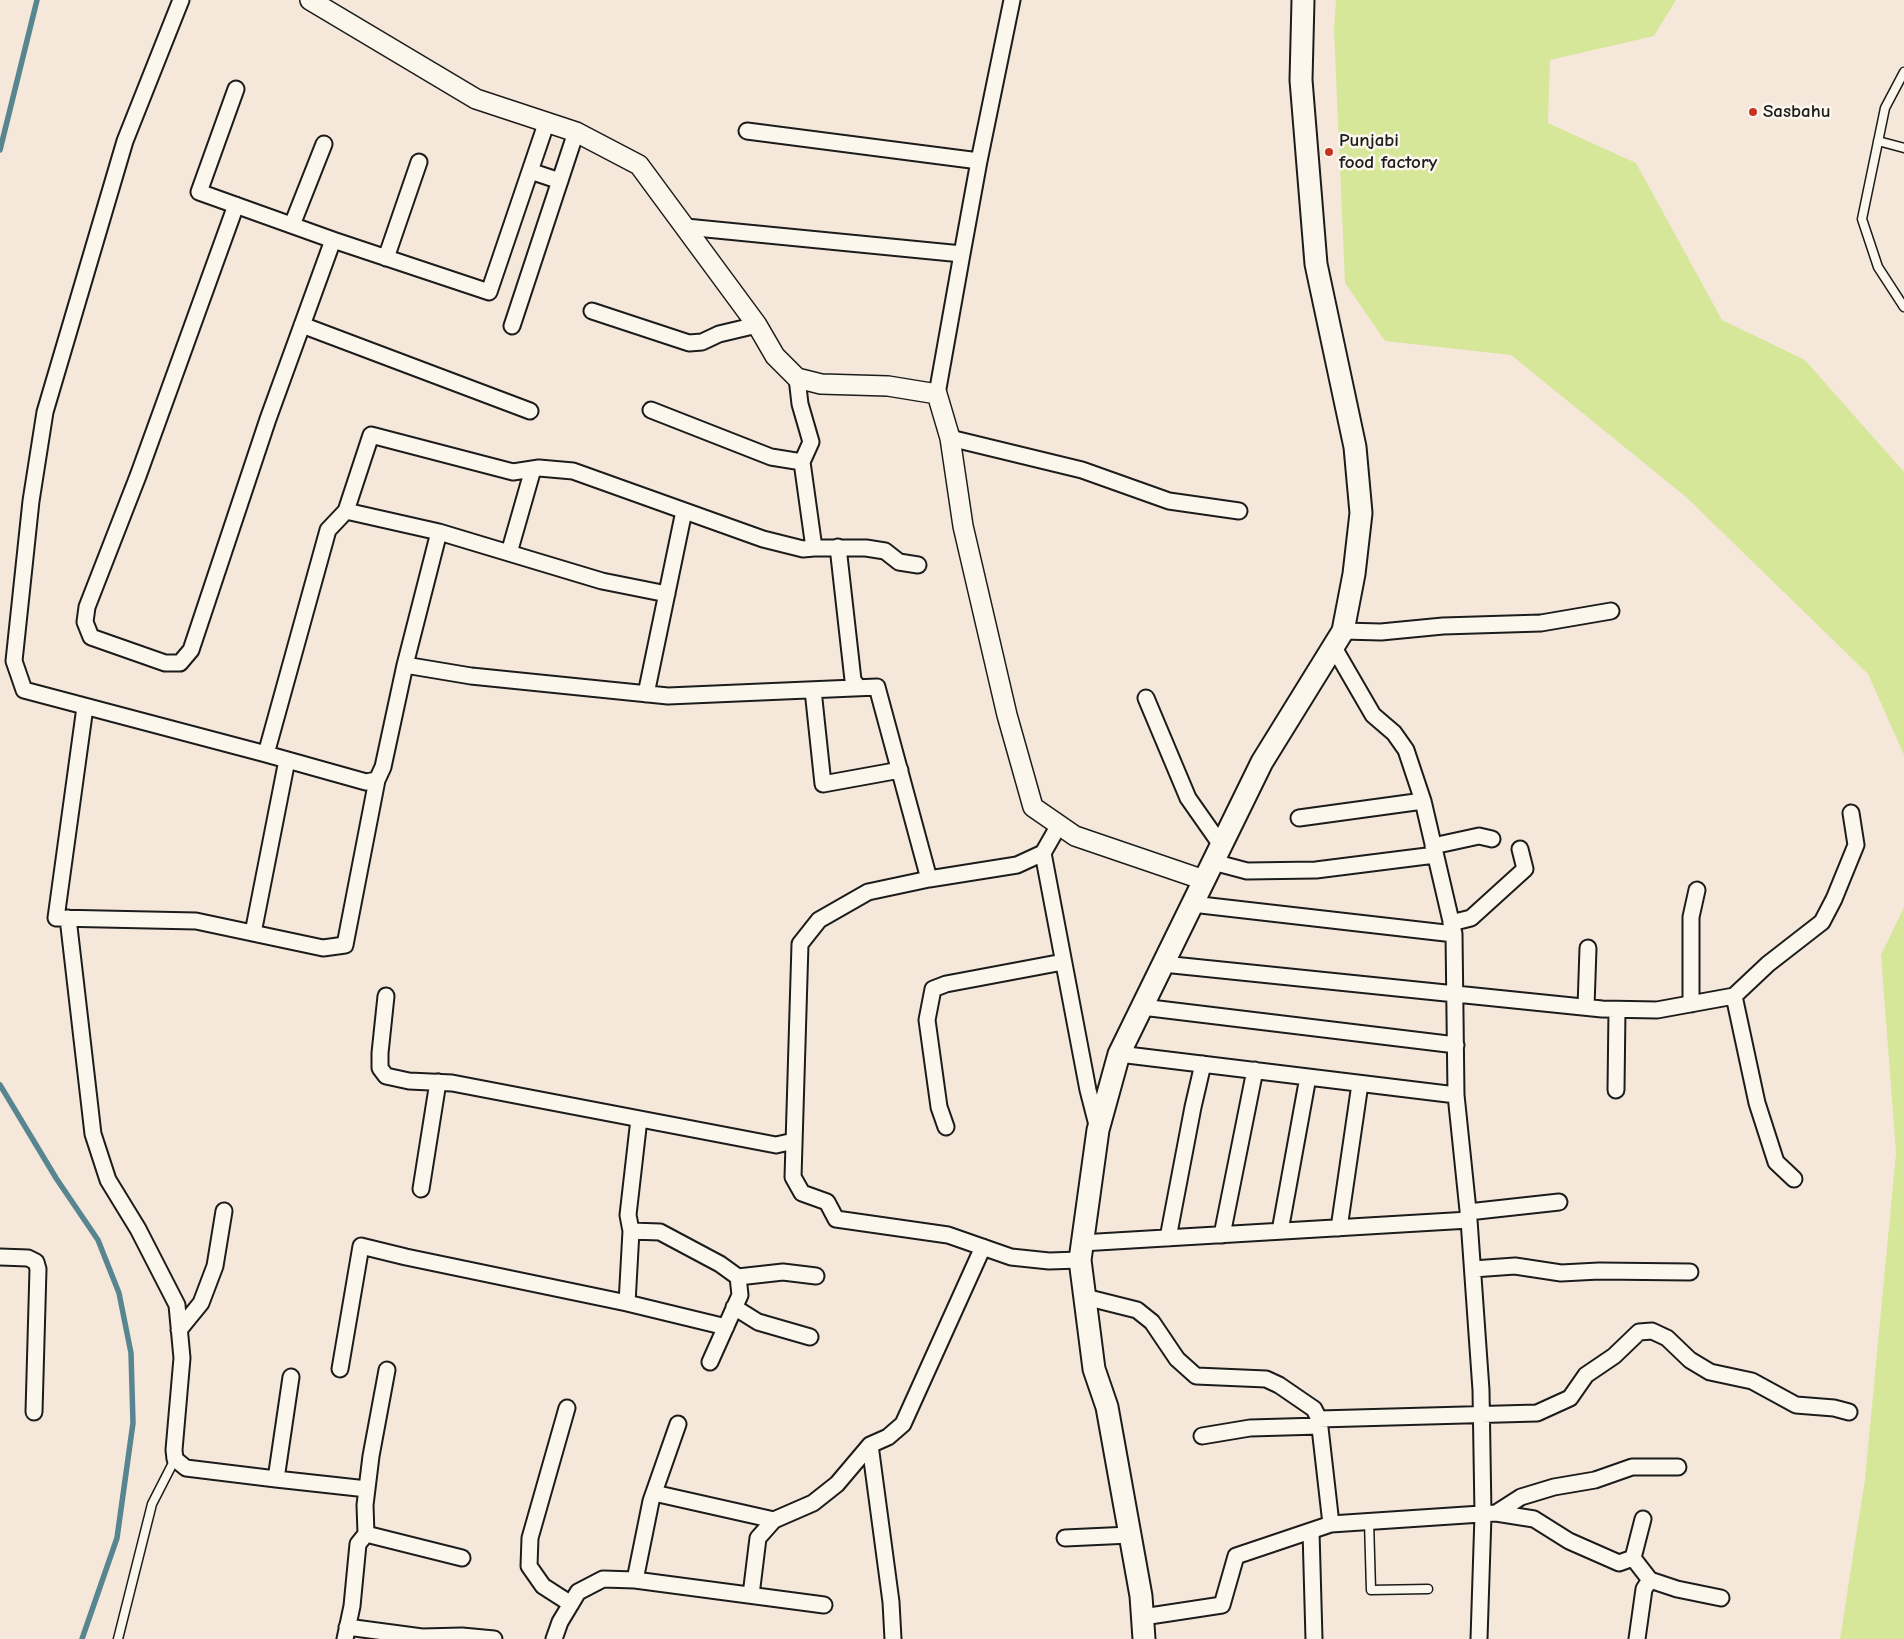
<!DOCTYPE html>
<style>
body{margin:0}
canvas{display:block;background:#f6e7db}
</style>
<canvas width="1904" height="1639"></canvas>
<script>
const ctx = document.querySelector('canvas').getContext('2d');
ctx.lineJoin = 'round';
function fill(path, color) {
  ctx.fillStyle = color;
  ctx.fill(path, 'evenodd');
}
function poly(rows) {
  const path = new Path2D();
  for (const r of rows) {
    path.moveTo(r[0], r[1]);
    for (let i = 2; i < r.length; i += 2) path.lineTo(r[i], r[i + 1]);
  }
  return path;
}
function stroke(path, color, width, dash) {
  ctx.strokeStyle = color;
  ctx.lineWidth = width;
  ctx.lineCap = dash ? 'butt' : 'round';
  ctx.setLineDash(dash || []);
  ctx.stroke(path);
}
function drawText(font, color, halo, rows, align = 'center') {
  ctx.font = font + ' "Comic Neue",sans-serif';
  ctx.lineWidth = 5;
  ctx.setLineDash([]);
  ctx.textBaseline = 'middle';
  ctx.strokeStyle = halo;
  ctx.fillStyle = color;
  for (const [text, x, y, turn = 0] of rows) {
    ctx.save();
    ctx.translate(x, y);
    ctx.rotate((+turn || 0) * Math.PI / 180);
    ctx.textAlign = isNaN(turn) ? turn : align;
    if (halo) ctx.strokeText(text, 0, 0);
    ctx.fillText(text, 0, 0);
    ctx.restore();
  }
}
const green = poly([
 [1336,0,1676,0,1654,36,1550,60,1548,123,1636,163,1722,320,1805,360,1904,472,1904,755,1868,674,1686,497,1511,355,1385,341,1345,283,1334,30],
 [1904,907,1904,1639,1840,1639,1865,1479,1896,1153,1881,955]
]);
const stream = poly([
 [0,150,37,0],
 [0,1085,56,1178,98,1240,119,1293,131,1353,133,1423,117,1538,82,1639]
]);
const service = poly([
 [1904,72,1885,108,1862,219,1878,267,1904,307],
 [1878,141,1904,148],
 [1369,1521,1371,1590,1428,1589],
 [118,1639,152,1504,175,1459]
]);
const minor = poly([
 [181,0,125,141,45,412,31,501,14,661,24,690,266,754,328,530,346,511,371,435,513,472,539,468,573,471,763,539,803,549,814,548,802,462,811,442,800,404,797,378],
 [979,161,1012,0],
 [530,171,560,181],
 [236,205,138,476,87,607,85,622,91,637,165,663,180,663,191,650,268,419,333,240,199,192,236,89],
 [292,225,324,144],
 [686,227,962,254,979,161,747,131],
 [333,240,489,292,546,124],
 [386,258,419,162],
 [592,311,689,343,702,342,719,334,757,325],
 [302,325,530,411],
 [512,326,576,132],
 [937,394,962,254],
 [651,410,771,457,802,462],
 [950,438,1082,470,1169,501,1239,511],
 [346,511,439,532,405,665],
 [439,532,602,581,667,594],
 [838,547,853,680,858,687],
 [814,548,866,548,885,551,899,562,918,565],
 [509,553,533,469],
 [1343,631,1381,632,1443,626,1541,623,1611,611],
 [1333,646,1373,715,1394,733,1406,750,1423,801,1454,934,1456,1095,1469,1220,1481,1390,1483,1515,1479,1639],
 [813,690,823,784,900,770],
 [646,694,684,511],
 [1146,698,1188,798,1221,845],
 [85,707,56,918,196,921,323,948,345,945,377,780],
 [266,754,366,782,377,780,383,767,405,665,471,676,668,696,877,687,929,879,868,892,819,920,800,944,793,1177,802,1193,827,1202,836,1219,948,1235,1011,1257,1049,1261,1080,1260],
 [1299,818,1423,801],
 [1433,846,1479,836,1492,839],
 [1043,853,1088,1090,1098,1129],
 [1213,862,1247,871,1316,870,1435,855],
 [929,879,1017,865,1043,853,1059,825],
 [1192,904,1454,934],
 [68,918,93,1134,108,1180,138,1229,177,1305,182,1358,174,1450,175,1459,186,1468,276,1479],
 [1451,923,1471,918,1525,869,1520,849],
 [253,933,287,760],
 [1163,964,1602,1009,1657,1010,1734,996,1768,964,1822,922,1834,899,1856,845,1851,813],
 [386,996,380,1053,380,1068,386,1076,409,1081,452,1083,776,1145,794,1141],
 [1734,996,1757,1103,1776,1162,1794,1179],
 [1691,1004,1691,917,1697,890],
 [1142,1007,1456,1045],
 [1586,1007,1588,948],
 [1119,1054,1456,1095],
 [1616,1090,1617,1010],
 [946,1127,939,1107,927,1020,933,989,946,984,1063,962],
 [421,1189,438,1082],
 [1468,1212,1559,1202],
 [1339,1228,1360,1084],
 [631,1231,660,1232,720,1264,738,1277,740,1295,710,1362],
 [1280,1231,1308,1077],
 [1222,1235,1255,1070],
 [1168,1238,1193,1107,1203,1064],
 [1081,1243,1469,1220],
 [0,1257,28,1258,36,1262,38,1269,34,1412],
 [1473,1269,1515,1266,1561,1273,1599,1271,1690,1272],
 [738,1277,783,1272,816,1276],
 [1085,1297,1137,1310,1152,1322,1177,1359,1196,1376,1266,1379,1279,1385,1314,1409,1319,1419,1537,1413,1570,1398,1586,1375,1614,1356,1639,1332,1652,1331,1667,1338,1690,1360,1710,1372,1752,1381,1796,1405,1834,1408,1849,1412],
 [627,1303,726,1327],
 [734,1307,758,1322,810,1337],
 [179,1330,201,1303,215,1266,224,1211],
 [340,1369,361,1246,406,1257,627,1303,631,1231,628,1215,639,1119],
 [291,1377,276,1479,367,1489],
 [567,1408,530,1538,529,1566,543,1586,571,1604],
 [1319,1419,1331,1524],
 [1202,1436,1250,1428,1320,1426],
 [870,1445,891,1602,893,1639],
 [654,1493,774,1520],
 [1496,1513,1521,1497,1554,1487,1595,1480,1632,1467,1678,1467],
 [1311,1531,1314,1639],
 [366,1534,365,1505,371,1456,387,1370],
 [1065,1538,1130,1535],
 [1633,1558,1650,1580,1677,1589,1721,1598],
 [635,1580,651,1501,678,1424],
 [751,1595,758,1538,774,1520,813,1503,837,1484,870,1445,888,1437,903,1424,983,1247],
 [1143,1617,1222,1605,1236,1556,1331,1524,1496,1513,1534,1519,1569,1541,1619,1563,1633,1558,1643,1519],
 [347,1627,422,1637,462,1636,494,1639],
 [345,1639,352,1606,358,1544,366,1534,462,1558],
 [554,1639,560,1622,578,1592,603,1579,635,1580,824,1605],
 [1637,1639,1644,1589,1650,1580]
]);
const tertiary = poly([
 [310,0,476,99,576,132,639,165,757,325,775,356,797,378,821,384,888,386,937,394,950,438,963,526,1007,715,1033,807,1075,836,1204,880]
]);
const secondary = poly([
 [1144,1639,1141,1596,1107,1407,1094,1369,1080,1260,1098,1130,1119,1054,1262,762,1343,631,1354,574,1361,513,1355,447,1316,264,1301,80,1303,0]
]);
const markers = [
 [1753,112,5,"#c8321e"],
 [1329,152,5,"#c8321e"]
];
const poiNames = [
 ["Sasbahu",1763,112],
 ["Punjabi",1339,141],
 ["food factory",1339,163]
];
fill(green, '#d7e79a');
stroke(stream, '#578690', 5.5);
stroke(service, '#1c1c1c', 11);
stroke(minor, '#1c1c1c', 19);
stroke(tertiary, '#1c1c1c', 22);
stroke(secondary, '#1c1c1c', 25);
stroke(service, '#fbf7ec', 8);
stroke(minor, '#fbf7ec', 15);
stroke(tertiary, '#fbf7ec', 19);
stroke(secondary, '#fbf7ec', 21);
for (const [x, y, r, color] of markers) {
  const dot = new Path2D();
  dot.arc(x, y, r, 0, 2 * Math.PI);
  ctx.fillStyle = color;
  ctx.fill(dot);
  stroke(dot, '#fbf7ec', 2);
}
drawText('bold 19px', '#1c1c1c', '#fbf7ec', poiNames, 'left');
</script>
